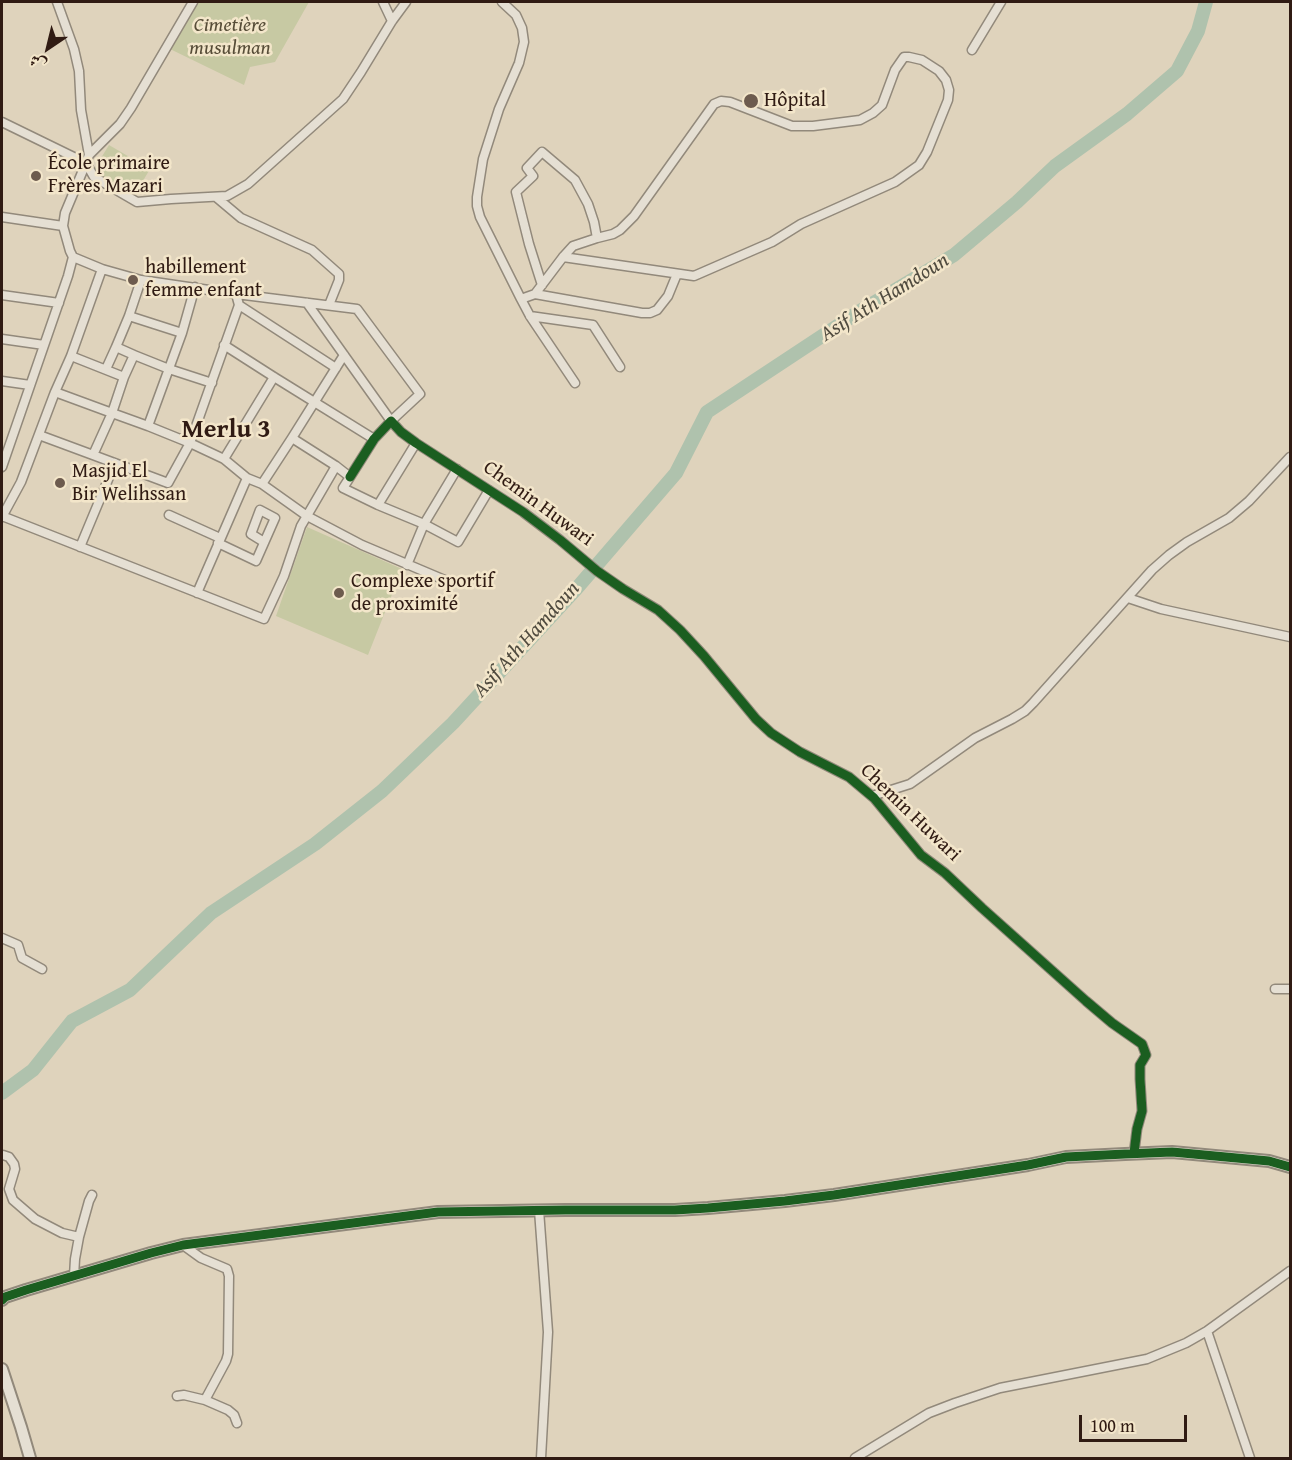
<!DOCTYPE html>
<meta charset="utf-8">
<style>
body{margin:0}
#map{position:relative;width:1292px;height:1460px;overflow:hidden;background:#dfd3bc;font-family:"Gentium Book Plus",Amiri,serif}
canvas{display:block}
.frame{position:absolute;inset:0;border:3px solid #301b13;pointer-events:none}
.north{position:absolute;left:18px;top:18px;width:60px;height:60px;-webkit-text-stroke:4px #f3e6ca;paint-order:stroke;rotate:215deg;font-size:16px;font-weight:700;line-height:24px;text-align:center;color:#301b13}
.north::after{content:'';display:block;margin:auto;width:21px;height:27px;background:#301b13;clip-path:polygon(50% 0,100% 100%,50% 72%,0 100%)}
.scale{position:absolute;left:1079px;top:1415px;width:108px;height:27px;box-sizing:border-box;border:3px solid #301b13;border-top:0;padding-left:8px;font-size:18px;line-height:21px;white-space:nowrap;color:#301b13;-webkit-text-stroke:4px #f3e6ca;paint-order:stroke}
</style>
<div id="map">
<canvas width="1292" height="1460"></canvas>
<div class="frame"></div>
<div class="north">ش</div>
<div class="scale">100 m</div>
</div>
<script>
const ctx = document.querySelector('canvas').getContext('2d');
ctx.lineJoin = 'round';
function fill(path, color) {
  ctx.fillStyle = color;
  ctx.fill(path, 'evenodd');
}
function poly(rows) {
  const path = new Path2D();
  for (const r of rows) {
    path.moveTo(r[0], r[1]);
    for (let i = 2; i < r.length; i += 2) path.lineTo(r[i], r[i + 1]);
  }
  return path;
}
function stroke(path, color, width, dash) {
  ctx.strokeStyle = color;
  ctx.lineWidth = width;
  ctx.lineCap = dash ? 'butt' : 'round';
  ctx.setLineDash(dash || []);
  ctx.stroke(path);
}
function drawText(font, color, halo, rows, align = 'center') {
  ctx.font = font + ' "Gentium Book Plus",serif';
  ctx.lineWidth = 5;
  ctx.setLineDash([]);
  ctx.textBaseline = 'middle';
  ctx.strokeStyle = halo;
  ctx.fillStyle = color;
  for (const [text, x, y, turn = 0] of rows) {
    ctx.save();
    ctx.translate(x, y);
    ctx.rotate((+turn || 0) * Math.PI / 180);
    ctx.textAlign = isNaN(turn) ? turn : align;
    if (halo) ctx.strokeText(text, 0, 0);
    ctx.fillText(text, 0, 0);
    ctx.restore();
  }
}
const green = poly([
 [194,2,309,2,275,62,250,67,244,85,170,49],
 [109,145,150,169,134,196,93,171],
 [307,527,402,569,368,655,276,616]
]);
const river = poly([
 [2,1093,33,1070,72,1021,130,990,211,913,315,844,382,791,453,723,577,588,676,473,707,412,860,311,954,255,1017,202,1055,166,1127,114,1177,71,1198,31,1206,2]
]);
const minor = poly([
 [57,2,74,49,79,71,81,110,89,155],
 [193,2,131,108,120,124,89,155,86,163,94,177,137,202,171,199,227,196,248,184,343,99,361,72,392,21,406,2],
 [383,2,392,21],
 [502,2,516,15,522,28,524,42,519,63,499,109,483,159,477,197,477,206,480,217,521,299,530,316,575,383],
 [972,50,1001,2],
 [2,122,86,163,65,213,63,226,70,251,73,257,68,276,2,467],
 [216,197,241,218,312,250,339,274,339,280,329,305],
 [2,217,63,226],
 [102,269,141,280,236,294,357,309,420,394,391,421,307,303],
 [542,285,529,244,516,192,533,176,527,168,542,152,575,180,588,204,594,222,597,238],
 [535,294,563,257,573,246,597,238,613,234,620,230,634,216,714,104,721,101,730,102,792,126,813,126,860,120,873,113,882,105,895,70,904,57,909,57,922,60,939,71,946,80,949,90,948,100,927,152,919,165,895,182,801,224,772,242,694,276,563,257],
 [2,295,59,303],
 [521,299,535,294,642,313,650,313,657,310,668,296,677,274],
 [239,305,336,368],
 [129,316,182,333],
 [530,316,593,325,620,367],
 [2,339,44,345],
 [224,345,274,377,374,439],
 [134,355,116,347,129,316,141,280],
 [71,356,124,377],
 [106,369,116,347],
 [2,381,30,385],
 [148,426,182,333,195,287],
 [39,435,93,455,112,413,55,392,71,356,102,269,73,257],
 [93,455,168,483,190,443,148,426,112,413,124,377,134,355,169,369,212,383],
 [224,459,274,377],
 [336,466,350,477,343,488,378,505,424,524,458,542,489,490],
 [350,477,374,439,391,421,401,432,416,443,523,512,560,540,597,571,623,589,658,610,680,630,704,656,756,719,771,733,800,752,849,777,874,798,921,855,945,873,982,908,1086,1001,1112,1023,1142,1044,1146,1055,1140,1065,1140,1079,1142,1111,1137,1129,1134,1153],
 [247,478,262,484,307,516,362,545,447,581],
 [262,484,292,438,344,355],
 [378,505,416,443],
 [169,515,220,538],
 [2,516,264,619,284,576,301,526,336,466,292,438],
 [2,517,21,482,55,392],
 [218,543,256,561,275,518,260,510,251,534,264,542],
 [80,547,115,463],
 [407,565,424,524,457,469],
 [197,593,247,478,224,459,190,443,239,305,236,294],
 [1128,598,1161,609,1290,637],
 [872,796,910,784,975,738,1012,719,1025,711,1033,703,1152,570,1169,555,1187,542,1229,518,1249,501,1290,457],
 [2,938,18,945,22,958,42,969],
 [1275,989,1290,989],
 [3,1155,9,1157,14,1164,15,1169,9,1189,13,1200,35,1219,62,1233,79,1237],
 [539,1210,548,1332,541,1458],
 [74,1276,75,1259,79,1237,89,1201,92,1195],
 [1207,1331,1250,1458],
 [177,1396,184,1395,205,1400,226,1361,228,1354,229,1276,227,1269,201,1258,183,1245],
 [205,1400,228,1410,234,1415,237,1423],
 [855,1458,929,1413,955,1403,1000,1388,1147,1359,1186,1343,1207,1331,1290,1271]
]);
const tertiary = poly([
 [2,1300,5,1297,26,1290,151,1253,183,1245,438,1212,565,1210,675,1210,708,1208,785,1201,834,1195,1028,1165,1066,1157,1125,1154,1172,1152,1269,1161,1290,1167],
 [2,1369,21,1427,30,1458]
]);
const cycleway = poly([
 [350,477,374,439,391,421,401,432,416,443,523,512,560,540,597,571,623,589,658,610,680,630,704,656,756,719,771,733,800,752,849,777,874,798,921,855,945,873,982,908,1086,1001,1112,1023,1142,1044,1146,1055,1140,1065,1140,1079,1142,1111,1137,1129,1134,1153],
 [2,1300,5,1297,26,1290,151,1253,183,1245,438,1212,565,1210,675,1210,708,1208,785,1201,834,1195,1028,1165,1066,1157,1125,1154,1172,1152,1269,1161,1290,1167]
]);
const markers = [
 [751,101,8,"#6d5b4e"],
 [36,176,6,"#6d5b4e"],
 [133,280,6,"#6d5b4e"],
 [60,483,6,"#6d5b4e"],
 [339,593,6,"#6d5b4e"]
];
const parkNames = [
 ["Cimetière",230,26],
 ["musulman",230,49]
];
const poiNames = [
 ["Hôpital",764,101],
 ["École primaire",48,164],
 ["Frères Mazari",48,187],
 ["habillement",145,268],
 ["femme enfant",145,291],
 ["Masjid El",72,472],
 ["Bir Welihssan",72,495],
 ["Complexe sportif",351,582],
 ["de proximité",351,605]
];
const streetNames = [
 ["Chemin Huwari",538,504,36],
 ["Chemin Huwari",910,813,44]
];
const waterNames = [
 ["Asif Ath Hamdoun",885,298,-32],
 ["Asif Ath Hamdoun",527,640,-48]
];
const districtNames = [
 ["Merlu 3",226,430]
];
fill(green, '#c7c9a3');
stroke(river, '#afc2ad', 14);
stroke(minor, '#92897b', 11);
stroke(tertiary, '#92897b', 14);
stroke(minor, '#e5dfd3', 8);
stroke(tertiary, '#e5dfd3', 10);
stroke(cycleway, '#1b5e20', 9);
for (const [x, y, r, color] of markers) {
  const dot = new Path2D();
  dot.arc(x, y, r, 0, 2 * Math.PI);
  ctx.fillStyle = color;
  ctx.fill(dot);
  stroke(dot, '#f3e6ca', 2);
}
drawText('italic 20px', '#574d38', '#f3e6ca', parkNames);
drawText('20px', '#301b13', '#f3e6ca', poiNames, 'left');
drawText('20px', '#301b13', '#f3e6ca', streetNames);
drawText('italic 21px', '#504b3f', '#f3e6ca', waterNames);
drawText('bold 26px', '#301b13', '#f3e6ca', districtNames);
</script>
